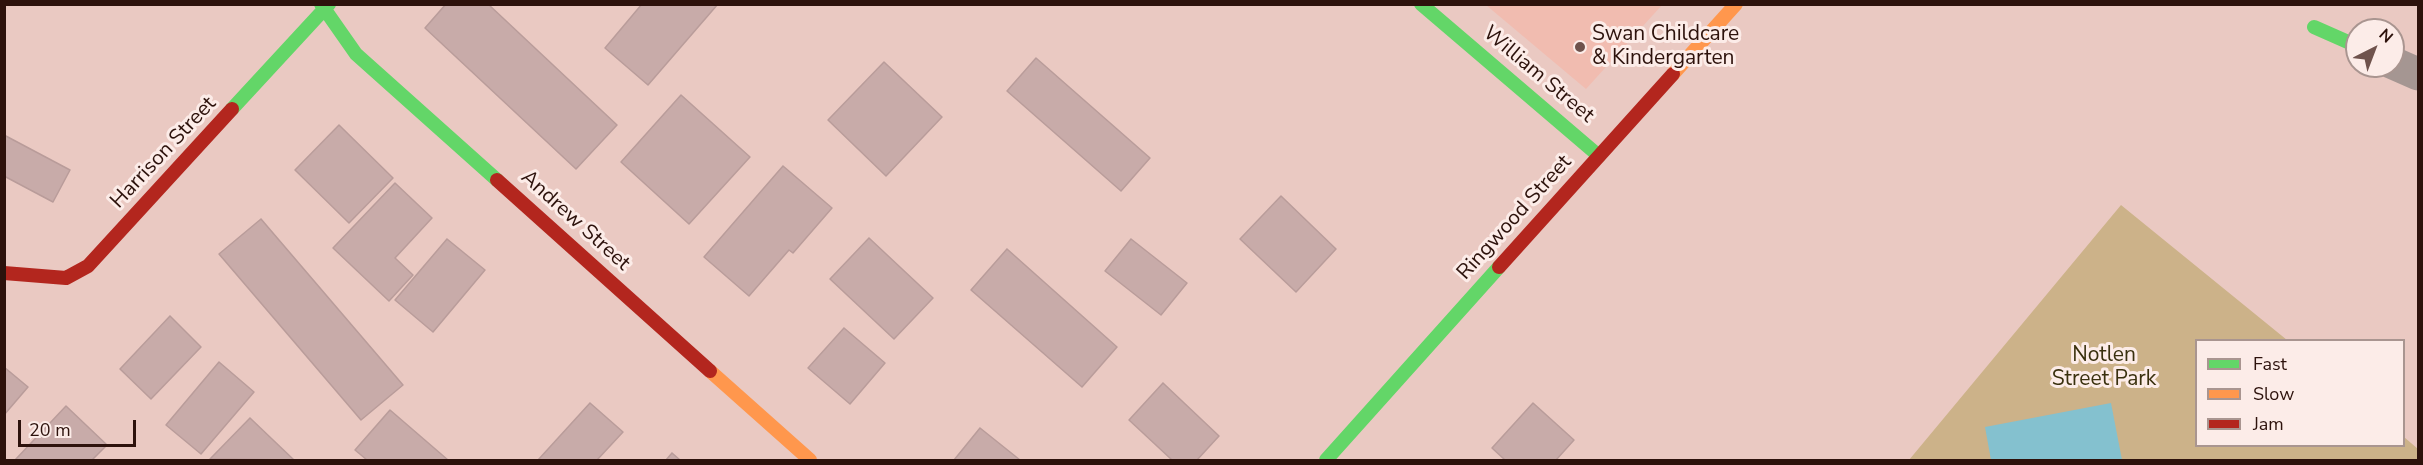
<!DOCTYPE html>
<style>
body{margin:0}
#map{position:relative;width:2423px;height:465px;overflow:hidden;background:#eac9c2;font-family:"Nunito Sans",sans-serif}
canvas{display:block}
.frame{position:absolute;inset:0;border:6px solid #2d120c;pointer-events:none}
.legend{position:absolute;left:2195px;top:339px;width:210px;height:108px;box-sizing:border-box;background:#fcece8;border:2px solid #a99590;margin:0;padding:8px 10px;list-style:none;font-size:18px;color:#2d120c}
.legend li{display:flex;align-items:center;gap:12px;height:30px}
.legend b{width:30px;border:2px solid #a99590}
.north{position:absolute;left:2345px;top:18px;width:60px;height:60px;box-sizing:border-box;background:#fcece8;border:2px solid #a99590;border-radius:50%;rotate:42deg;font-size:16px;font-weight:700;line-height:24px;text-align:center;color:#2d120c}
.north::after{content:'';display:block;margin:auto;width:21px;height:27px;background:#6f524c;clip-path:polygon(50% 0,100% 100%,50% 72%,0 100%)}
.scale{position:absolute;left:18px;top:420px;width:118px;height:27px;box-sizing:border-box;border:3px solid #2d120c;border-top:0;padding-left:8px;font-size:18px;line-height:21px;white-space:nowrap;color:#2d120c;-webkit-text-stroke:4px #fcece8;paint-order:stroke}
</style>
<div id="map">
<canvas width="2423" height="465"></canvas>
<div class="frame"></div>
<ul class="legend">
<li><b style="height:8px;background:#63d668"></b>Fast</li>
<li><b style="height:8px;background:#ff974d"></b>Slow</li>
<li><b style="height:8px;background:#b3261e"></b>Jam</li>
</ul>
<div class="north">N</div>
<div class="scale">20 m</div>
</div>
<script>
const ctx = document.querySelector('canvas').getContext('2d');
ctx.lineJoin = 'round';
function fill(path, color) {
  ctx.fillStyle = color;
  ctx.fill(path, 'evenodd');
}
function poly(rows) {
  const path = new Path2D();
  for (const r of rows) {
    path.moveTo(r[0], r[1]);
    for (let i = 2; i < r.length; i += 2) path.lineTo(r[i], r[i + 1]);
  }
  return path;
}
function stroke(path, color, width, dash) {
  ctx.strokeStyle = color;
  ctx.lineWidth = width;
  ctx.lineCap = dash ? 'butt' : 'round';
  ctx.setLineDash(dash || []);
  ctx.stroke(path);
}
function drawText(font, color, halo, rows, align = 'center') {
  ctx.font = font + ' "Nunito Sans",sans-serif';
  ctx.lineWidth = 6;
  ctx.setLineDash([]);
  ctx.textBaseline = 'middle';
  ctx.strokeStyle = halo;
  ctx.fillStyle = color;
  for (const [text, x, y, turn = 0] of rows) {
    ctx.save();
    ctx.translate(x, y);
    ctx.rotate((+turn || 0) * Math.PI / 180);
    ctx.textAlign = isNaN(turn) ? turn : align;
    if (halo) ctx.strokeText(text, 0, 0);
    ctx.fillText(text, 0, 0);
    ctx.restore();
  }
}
const built = poly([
 [1486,5,1662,5,1586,89]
]);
const green = poly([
 [2121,205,2287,340,2196,340,2196,446,2404,446,2404,437,2418,449,2418,460,1909,460]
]);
const water = poly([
 [2111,403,2122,460,1991,460,1985,427]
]);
const building = poly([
 [446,4,488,4,617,125,576,169,425,28,446,4],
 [642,4,718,4,648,85,605,48,642,4],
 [1036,58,1150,158,1121,191,1007,91,1036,58],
 [884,62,942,117,886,176,828,120,884,62],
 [681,95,750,157,689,224,621,162,681,95],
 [339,125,393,178,349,223,295,170,339,125],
 [4,135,70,170,53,202,4,176,4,135],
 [783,166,832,208,793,253,789,250,749,296,704,257,783,166],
 [395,183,432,218,395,258,413,275,389,301,333,248,395,183],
 [1281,196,1336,249,1296,292,1240,239,1281,196],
 [261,219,403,385,361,420,219,254,261,219],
 [869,238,933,298,894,339,830,279,869,238],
 [447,239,485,270,433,332,395,300,447,239],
 [1131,239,1187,283,1161,315,1105,271,1131,239],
 [1007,249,1117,347,1082,387,971,290,1007,249],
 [170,316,201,347,151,399,120,369,170,316],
 [844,328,885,363,850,404,808,368,844,328],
 [219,362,254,392,201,454,166,425,219,362],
 [4,367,28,387,4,415,4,367],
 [1163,383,1219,436,1197,460,1172,460,1129,420,1163,383],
 [590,403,623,432,597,460,538,460,590,403],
 [1533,403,1574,440,1556,460,1505,460,1492,448,1533,403],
 [66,406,107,445,92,460,15,460,66,406],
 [390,410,448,460,367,460,355,450,390,410],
 [250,418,294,460,210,459,250,418],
 [980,428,1020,460,954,460,980,428],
 [672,453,680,460,666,460,672,453]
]);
const street = poly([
 [2393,63,2418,74]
]);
const fast = poly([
 [321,4,356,54,497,180],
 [1421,4,1599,156],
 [2314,27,2357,46],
 [232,109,329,4],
 [1326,460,1499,267]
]);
const slow = poly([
 [1673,74,1736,4],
 [710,371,810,460]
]);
const jam = poly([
 [497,180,710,371],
 [1499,267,1673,74],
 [4,273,66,278,88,266,232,109]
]);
const markers = [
 [1580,47,6,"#6f524c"]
];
const poiNames = [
 ["Swan Childcare",1592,35],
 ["& Kindergarten",1592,59]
];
const streetNames = [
 ["William Street",1538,75,40],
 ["Harrison Street",164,153,-47],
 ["Ringwood Street",1515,218,-48],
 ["Andrew Street",575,221,42]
];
const parkNames = [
 ["Notlen",2104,356],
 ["Street Park",2104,380]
];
fill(built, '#f1bcb0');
fill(green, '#ccb289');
fill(water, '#84c1cf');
fill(building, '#c8aba9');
stroke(building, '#b99c9a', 1.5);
stroke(street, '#a59692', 33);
stroke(fast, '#63d668', 14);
stroke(slow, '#ff974d', 14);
stroke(jam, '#b3261e', 14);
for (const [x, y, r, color] of markers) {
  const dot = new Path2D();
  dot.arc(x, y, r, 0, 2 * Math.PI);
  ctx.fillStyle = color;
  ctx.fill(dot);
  stroke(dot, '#fcece8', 2);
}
drawText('21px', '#2d120c', '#fcece8', poiNames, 'left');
drawText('21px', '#2d120c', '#fcece8', streetNames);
drawText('21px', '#39300e', '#fcece8', parkNames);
</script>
